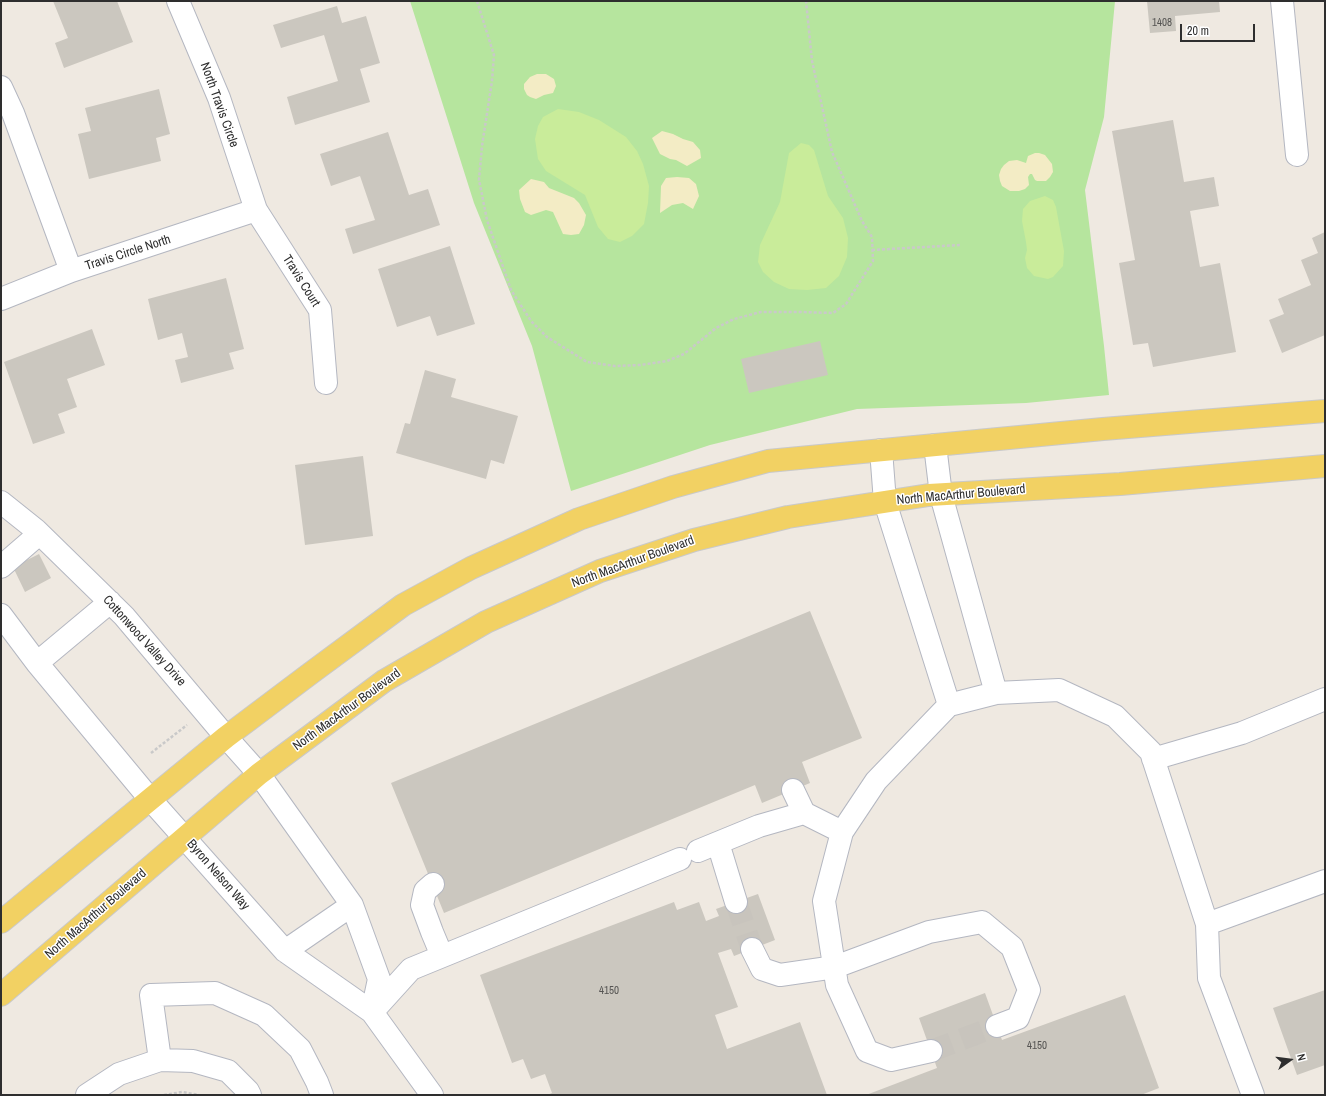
<!DOCTYPE html>
<style>
body{margin:0}
#map{position:relative;width:1326px;height:1096px;overflow:hidden;background:#efe9e1;font-family:"Archivo Narrow",sans-serif}
canvas{display:block}
.frame{position:absolute;inset:0;border:2px solid #2e2e2e;pointer-events:none}
.north{position:absolute;left:1270px;top:1040px;width:40px;height:40px;-webkit-text-stroke:3px #fff;paint-order:stroke;rotate:76deg;font-size:11px;font-weight:700;line-height:16px;text-align:center;color:#2e2e2e}
.north::after{content:'';display:block;margin:auto;width:14px;height:18px;background:#2e2e2e;clip-path:polygon(50% 0,100% 100%,50% 72%,0 100%)}
.scale{position:absolute;left:1180px;top:24px;width:75px;height:18px;box-sizing:border-box;border:2px solid #2e2e2e;border-top:0;padding-left:5px;font-size:12px;line-height:14px;white-space:nowrap;color:#2e2e2e;-webkit-text-stroke:3px #fff;paint-order:stroke}
</style>
<div id="map">
<canvas width="1326" height="1096"></canvas>
<div class="frame"></div>
<div class="north">N</div>
<div class="scale">20 m</div>
</div>
<script>
const ctx = document.querySelector('canvas').getContext('2d');
ctx.lineJoin = 'round';
function fill(path, color) {
  ctx.fillStyle = color;
  ctx.fill(path, 'evenodd');
}
function poly(rows) {
  const path = new Path2D();
  for (const r of rows) {
    path.moveTo(r[0], r[1]);
    for (let i = 2; i < r.length; i += 2) path.lineTo(r[i], r[i + 1]);
  }
  return path;
}
function stroke(path, color, width, dash) {
  ctx.strokeStyle = color;
  ctx.lineWidth = width;
  ctx.lineCap = dash ? 'butt' : 'round';
  ctx.setLineDash(dash || []);
  ctx.stroke(path);
}
function drawText(font, color, halo, rows, align = 'center') {
  ctx.font = font + ' "Archivo Narrow",sans-serif';
  ctx.lineWidth = 3;
  ctx.setLineDash([]);
  ctx.textBaseline = 'middle';
  ctx.strokeStyle = halo;
  ctx.fillStyle = color;
  for (const [text, x, y, turn = 0] of rows) {
    ctx.save();
    ctx.translate(x, y);
    ctx.rotate((+turn || 0) * Math.PI / 180);
    ctx.textAlign = isNaN(turn) ? turn : align;
    if (halo) ctx.strokeText(text, 0, 0);
    ctx.fillText(text, 0, 0);
    ctx.restore();
  }
}
const green = poly([
 [410,1,1115,1,1104,117,1085,190,1104,346,1109,395,1026,403,857,409,710,445,571,491,532,346,474,203]
]);
const sand = poly([
 [537,74,546,74,554,79,556,86,553,93,544,95,536,99,530,97,527,95,524,89,524,84,530,77],
 [662,131,673,134,683,139,693,142,700,150,701,158,687,166,676,160,670,159,660,154,652,138],
 [1035,153,1039,153,1045,155,1052,164,1053,172,1050,177,1046,181,1037,181,1035,180,1032,174,1030,174,1028,177,1029,185,1025,189,1019,191,1010,191,1002,186,1000,181,999,175,1001,169,1004,165,1009,161,1017,160,1026,163,1028,156],
 [677,177,689,178,696,184,699,196,693,209,683,203,672,205,660,213,661,186,666,178],
 [531,179,544,182,549,188,574,198,579,203,586,215,584,225,579,234,571,235,563,234,553,212,546,210,531,215,525,212,520,199,519,190]
]);
const pitch = poly([
 [558,109,579,112,599,120,626,137,637,151,643,164,649,186,648,203,644,224,632,236,620,242,608,239,598,227,585,195,546,171,538,159,535,139,538,126,543,117],
 [801,143,809,145,814,150,828,196,843,218,848,238,847,257,839,276,826,288,807,290,789,289,774,282,763,272,758,262,760,245,780,202,789,153],
 [1045,196,1053,200,1056,207,1064,251,1063,266,1053,277,1048,279,1034,276,1027,268,1025,258,1027,250,1026,242,1022,221,1023,209,1030,201]
]);
const building = poly([
 [53,1,117,1,133,42,64,68,55,43,68,38],
 [1147,1,1219,1,1220,12,1175,16,1176,31,1150,33],
 [337,6,342,23,366,16,380,63,360,69,370,102,295,125,287,97,338,81,324,35,281,48,273,25],
 [159,89,170,134,156,138,161,161,89,179,78,134,91,131,85,108],
 [1173,120,1184,182,1214,177,1219,206,1190,211,1200,267,1220,263,1236,352,1153,367,1148,343,1133,345,1119,263,1135,260,1112,131],
 [388,132,409,195,428,189,440,225,353,254,345,229,375,220,360,176,331,186,320,154],
 [1325,232,1325,335,1282,353,1269,320,1284,314,1278,299,1311,285,1301,260,1318,253,1312,238],
 [450,246,475,324,437,336,430,316,397,327,378,269],
 [226,278,244,349,229,353,234,369,181,383,175,360,188,357,182,333,158,340,148,299],
 [92,329,105,365,67,379,77,407,58,414,65,433,33,444,4,362],
 [820,341,828,375,749,393,741,359],
 [425,370,456,379,451,397,518,416,504,464,491,460,486,479,396,453,405,423,410,424],
 [363,456,373,536,305,545,295,465],
 [39,554,51,578,25,592,13,567],
 [810,611,862,738,802,762,810,783,762,803,755,785,444,913,391,783],
 [758,894,775,940,734,956,731,949,718,953,738,1007,715,1015,727,1049,800,1022,827,1095,547,1095,552,1093,545,1074,531,1079,523,1059,512,1063,480,975,674,902,677,910,699,902,706,921,719,916,716,909],
 [1325,990,1325,1065,1297,1075,1273,1008],
 [985,993,1002,1040,1125,995,1159,1088,1141,1095,866,1095,937,1068,919,1018]
]);
const minorTunnel = poly([
 [736,902,752,949],
 [931,1051,997,1026]
]);
const path = poly([
 [477,1,494,55,492,81,482,146,479,180,487,220,511,290,531,321,547,337,587,362,615,366,640,365,667,361,684,354,716,328,734,319,761,312,801,312,833,313,846,304,873,261,872,237,862,221,832,152,812,61,806,1],
 [872,250,960,245],
 [151,753,187,725],
 [164,1095,182,1092,199,1095]
]);
const minor = poly([
 [178,1,219,98,256,210,320,310,326,383],
 [1282,1,1297,155],
 [1,87,13,113,71,271],
 [1,299,71,271,256,210],
 [935,445,941,495,996,693],
 [881,450,885,502,949,705],
 [1,502,36,530,124,616,226,737,259,774,352,905,379,979,372,1012],
 [1,567,39,534],
 [1,615,37,663,150,799,285,951,372,1012,432,1095],
 [37,663,110,602],
 [1153,759,1242,733,1325,699],
 [793,790,804,813],
 [718,843,736,902],
 [698,851,759,826,804,813,842,832],
 [433,884,425,891,422,905,432,932,442,956],
 [1207,924,1325,881],
 [752,949,762,969,780,975,835,967,929,932,982,922,1012,947,1029,990,1018,1018,997,1026],
 [285,951,352,905],
 [373,1011,411,969,680,859],
 [931,1051,891,1060,867,1051,837,985,824,901,842,832,876,781,949,705,996,693,1059,690,1115,716,1151,752,1207,924,1209,978,1253,1095],
 [160,1060,151,995,215,993,264,1015,300,1049,317,1082,322,1095],
 [87,1095,119,1074,160,1060,193,1061,228,1071,248,1091,250,1095]
]);
const major = poly([
 [1,922,226,737,311,673,403,605,471,568,579,519,673,487,768,461,1103,429,1325,411],
 [1,995,259,774,384,681,486,622,600,571,694,540,788,517,929,495,1120,484,1325,466]
]);
const numberNames = [
 ["1408",1162,23],
 ["4150",609,991],
 ["4150",1037,1046]
];
const streetNames = [
 ["North Travis Circle",219,105,70],
 ["Travis Circle North",128,253,-18],
 ["Travis Court",301,281,58],
 ["North MacArthur Boulevard",961,495,-5],
 ["North MacArthur Boulevard",633,562,-20],
 ["Cottonwood Valley Drive",144,641,48],
 ["North MacArthur Boulevard",347,710,-36],
 ["Byron Nelson Way",218,875,49],
 ["North MacArthur Boulevard",96,914,-41]
];
fill(green, '#b6e59e');
fill(sand, '#f3ecc5');
fill(pitch, '#c9ec9a');
fill(building, '#cbc7bf');
stroke(minorTunnel, '#c8c4bd', 22, [22, 11]);
stroke(minor, '#b4b7c1', 24);
stroke(major, '#c9c9c9', 24);
stroke(path, '#c9c9c9', 2.5, [3, 2]);
stroke(minor, '#fff', 22);
stroke(major, '#f2d163', 22);
drawText('11px', '#555452', null, numberNames);
drawText('13px', '#2e2e2e', '#fff', streetNames);
</script>
